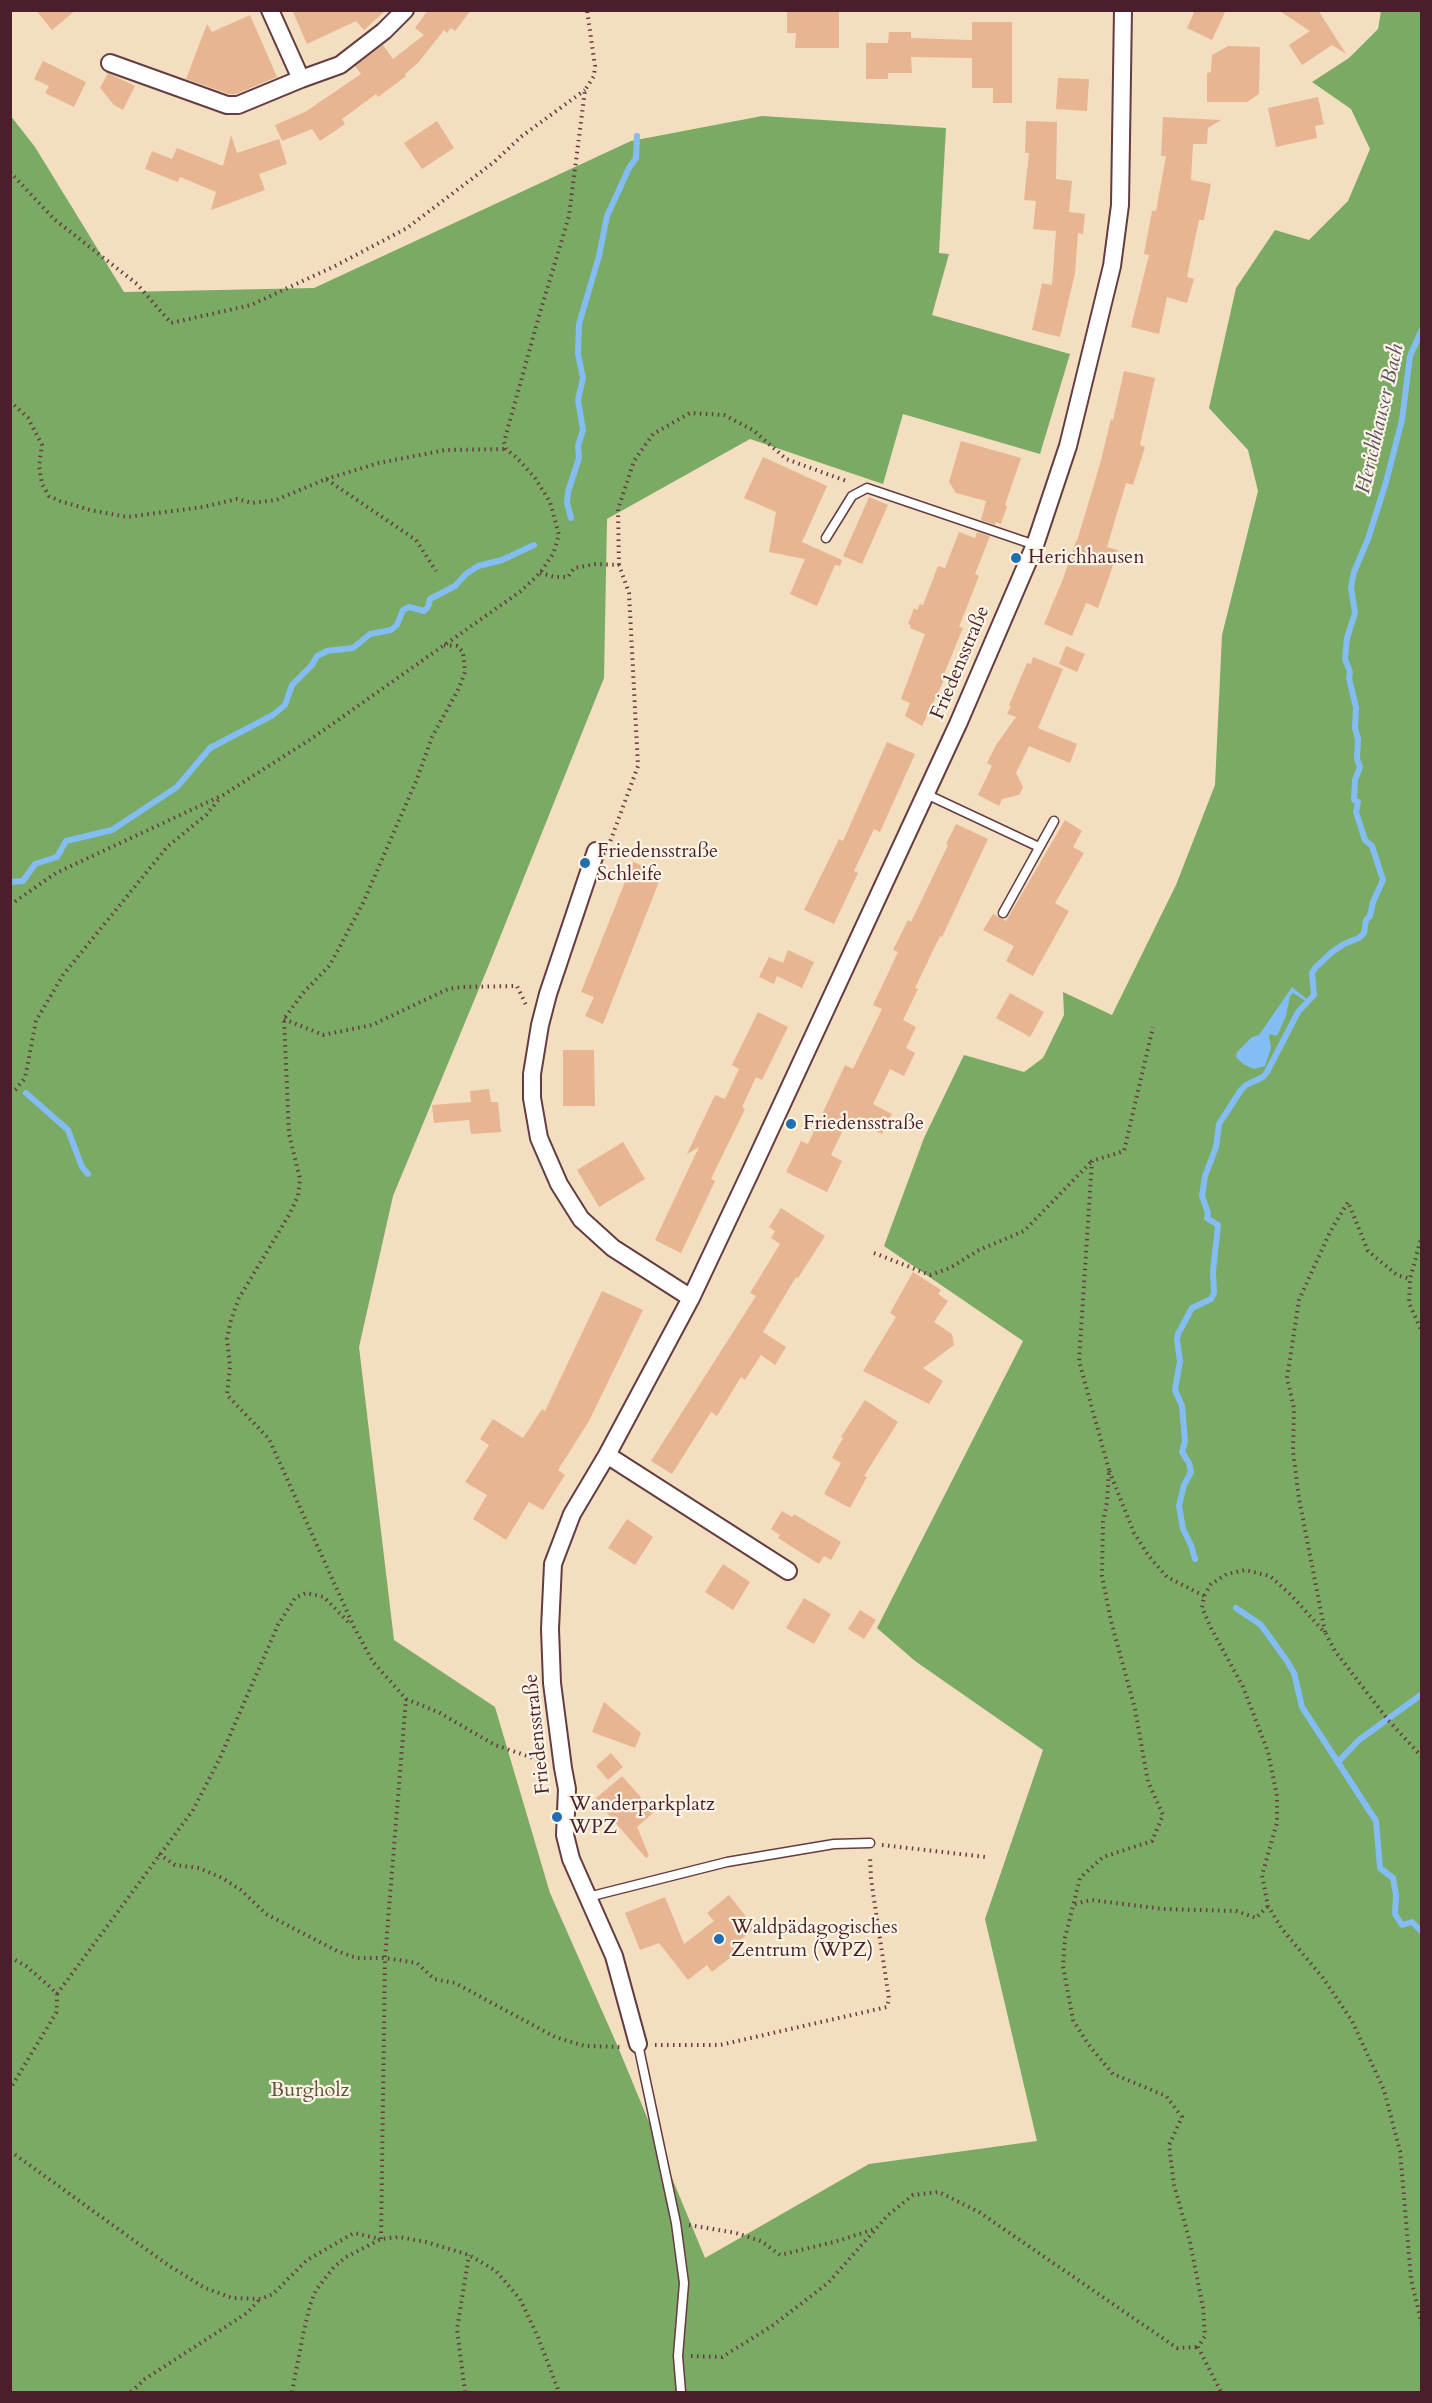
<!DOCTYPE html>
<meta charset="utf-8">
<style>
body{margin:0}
#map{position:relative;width:1432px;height:2403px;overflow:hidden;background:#f4dec0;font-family:Cardo,serif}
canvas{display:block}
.frame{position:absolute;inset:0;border:12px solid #4a1f2b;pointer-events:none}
</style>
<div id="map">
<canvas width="1432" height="2403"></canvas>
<div class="frame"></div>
</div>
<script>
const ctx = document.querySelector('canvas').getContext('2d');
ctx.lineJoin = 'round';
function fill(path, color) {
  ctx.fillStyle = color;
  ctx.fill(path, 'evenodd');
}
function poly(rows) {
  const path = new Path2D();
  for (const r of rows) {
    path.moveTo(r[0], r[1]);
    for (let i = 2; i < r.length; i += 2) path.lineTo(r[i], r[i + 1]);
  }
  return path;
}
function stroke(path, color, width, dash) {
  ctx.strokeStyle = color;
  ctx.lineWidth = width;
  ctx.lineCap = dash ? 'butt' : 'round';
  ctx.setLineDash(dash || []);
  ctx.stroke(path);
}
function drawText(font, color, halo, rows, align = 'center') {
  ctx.font = font + ' Cardo,serif';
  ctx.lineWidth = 4.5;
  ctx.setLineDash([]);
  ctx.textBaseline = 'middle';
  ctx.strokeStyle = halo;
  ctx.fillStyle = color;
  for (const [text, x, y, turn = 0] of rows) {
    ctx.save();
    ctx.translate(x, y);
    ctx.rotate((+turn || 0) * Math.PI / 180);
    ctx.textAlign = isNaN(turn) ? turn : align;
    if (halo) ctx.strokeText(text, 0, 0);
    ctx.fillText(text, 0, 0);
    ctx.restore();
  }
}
const forest = poly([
 [1381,11,1421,11,1421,2392,11,2392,10,115,35,147,124,292,314,288,631,141,762,116,946,128,939,253,949,254,932,315,1070,354,1040,454,903,414,883,484,750,439,607,519,604,678,488,967,393,1196,359,1347,394,1640,495,1707,550,1893,618,2047,705,2258,869,2164,1037,2141,985,1919,1043,1750,915,1661,877,1628,1023,1341,884,1246,924,1138,964,1055,1024,1072,1043,1058,1064,1015,1063,992,1112,1015,1176,885,1215,785,1222,635,1258,491,1248,450,1209,408,1236,288,1275,230,1309,240,1348,201,1370,149,1351,109,1312,82,1349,58,1378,29]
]);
const water = poly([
 [1292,987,1308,1000,1307,1002,1293,993,1290,996,1286,1016,1278,1034,1276,1036,1270,1034,1269,1036,1271,1048,1265,1066,1254,1069,1243,1064,1236,1057,1237,1052,1252,1037,1259,1035]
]);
const stream = poly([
 [571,518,567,503,568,492,579,458,578,446,583,430,578,400,583,378,578,354,579,324,599,256,607,216,629,168,636,158,637,136],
 [10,882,23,881,35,864,57,857,66,841,112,830,177,787,210,748,273,715,285,705,292,685,312,665,317,656,327,651,353,648,370,634,391,630,397,625,403,610,409,607,424,611,428,607,430,599,455,586,466,574,478,566,502,560,534,545],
 [26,1093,68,1130,82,1167,88,1174],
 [1195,1559,1191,1545,1183,1529,1179,1506,1184,1485,1191,1472,1189,1463,1182,1452,1185,1441,1182,1406,1175,1390,1180,1361,1177,1340,1178,1334,1192,1308,1211,1299,1214,1293,1213,1272,1218,1225,1207,1218,1208,1213,1202,1196,1205,1176,1216,1147,1219,1124,1241,1090,1246,1085,1263,1077,1267,1072,1298,1012,1314,995,1312,973,1316,967,1332,952,1344,944,1359,938,1364,933,1366,920,1370,916,1373,902,1383,880,1372,846,1365,840,1356,812,1358,802,1354,800,1355,780,1360,767,1357,759,1358,739,1355,728,1356,708,1349,678,1350,672,1345,659,1347,638,1355,613,1351,587,1354,572,1368,539,1386,482,1402,420,1410,356,1422,329],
 [1236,1608,1261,1625,1287,1661,1294,1673,1302,1707,1376,1821,1380,1868,1393,1878,1396,1895,1395,1914,1402,1925,1412,1922,1422,1932],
 [1338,1762,1359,1740,1422,1694]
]);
const building = poly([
 [36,10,76,10,52,30],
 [292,10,386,10,364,30,356,21,307,44],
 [428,10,471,10,455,31,451,28,447,33,444,30,418,63,405,74,406,76,378,97,376,94,342,119,345,124,320,141,312,129,282,141,275,125,305,112,361,74,355,66,383,45,393,59,424,35,415,28],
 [787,10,839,10,839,48,795,48,796,33,787,33],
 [1195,10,1226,10,1212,40,1187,28],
 [1278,10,1318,10,1346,54,1332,45,1302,65,1289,45,1310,31],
 [250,15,277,77,236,94,229,94,186,79,207,24,212,32],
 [972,22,1012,22,1012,103,993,103,993,88,972,88,972,58,911,57,912,73,888,73,888,79,866,79,866,43,888,43,889,32,911,32,911,38,972,40],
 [1228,46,1260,47,1259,94,1247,102,1207,102,1207,73,1211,72,1212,55],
 [43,61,86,82,74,107,45,93,49,86,34,79],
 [108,73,135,86,123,110,114,105,100,88],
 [1058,78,1089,79,1087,111,1056,109],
 [1318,97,1324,124,1315,126,1317,138,1276,147,1268,108],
 [1163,117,1221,120,1208,128,1207,144,1193,144,1191,180,1211,184,1204,220,1199,220,1187,277,1194,279,1187,303,1167,297,1159,334,1131,327,1149,255,1144,254,1152,211,1156,211,1166,156,1161,156],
 [437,121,454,148,422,169,404,143],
 [1026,121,1057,122,1056,179,1072,181,1069,212,1085,214,1083,234,1078,233,1075,273,1060,337,1032,330,1042,283,1052,285,1056,231,1033,229,1036,201,1024,200,1029,153,1025,153],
 [231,135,237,153,279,139,287,164,259,174,265,190,211,210,216,192,180,177,178,182,145,169,152,151,172,159,177,148,223,166],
 [1124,371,1155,378,1140,445,1145,447,1133,485,1126,483,1107,547,1118,550,1107,583,1098,608,1086,603,1072,636,1044,624,1063,579,1076,541,1077,541,1100,464,1111,419,1113,420],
 [961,441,1021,458,1005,505,1007,506,1001,524,996,522,995,525,981,520,986,501,956,493,949,482],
 [763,457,827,486,802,542,842,560,840,566,835,565,817,606,790,594,805,559,769,552,776,512,744,498],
 [869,497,888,505,862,564,843,556],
 [959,532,975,538,977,532,990,536,975,574,979,576,959,627,963,628,942,679,944,680,922,726,905,716,910,703,901,699,925,634,910,628,911,625,908,624,914,608,917,610,920,604,923,605,938,566,945,568],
 [1066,646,1085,654,1077,672,1059,664],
 [1033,657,1063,669,1038,728,1077,744,1070,763,1029,746,1016,773,1023,787,1019,795,1002,799,999,806,978,795,992,766,987,763,996,745,1016,717,1007,714,1011,706,1009,705,1027,663,1031,664],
 [887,742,915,754,880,832,874,829,854,871,858,873,834,924,804,910,839,839,843,841],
 [1065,820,1082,831,1073,847,1084,853,1055,903,1069,911,1033,976,1006,961,1014,946,983,930,993,914,1006,921],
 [956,824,988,839,942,937,940,936,915,988,918,989,903,1020,916,1027,906,1048,915,1053,904,1076,890,1069,873,1104,892,1114,882,1134,849,1118,831,1155,842,1161,827,1192,786,1172,801,1141,808,1144,845,1065,853,1069,882,1009,873,1005,898,952,893,950,908,920,911,922,948,845,946,844],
 [633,862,662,874,603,1024,585,1016,594,997,581,992],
 [788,950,814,962,802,988,777,976,774,984,759,977,769,957,783,963],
 [1010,993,1044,1012,1030,1037,996,1018],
 [758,1012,788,1027,762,1080,756,1077,742,1107,745,1109,711,1179,715,1181,681,1253,655,1240,699,1147,687,1154,715,1095,725,1099,739,1069,732,1065],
 [563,1050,594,1050,595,1106,563,1106],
 [489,1089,491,1102,498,1102,501,1132,471,1134,469,1120,434,1123,432,1105,471,1102,470,1091],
 [623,1142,645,1179,599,1207,577,1170],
 [781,1208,825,1236,798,1278,796,1277,763,1332,786,1347,775,1365,761,1355,745,1380,741,1377,717,1416,711,1412,672,1474,651,1461,756,1296,750,1293,780,1244,771,1238,775,1231,769,1227],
 [913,1272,941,1290,938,1294,948,1301,934,1322,952,1334,954,1345,923,1368,943,1381,929,1404,863,1371,896,1317,890,1313],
 [602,1291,643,1310,589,1421,558,1470,565,1475,543,1510,529,1502,506,1540,473,1519,487,1495,465,1482,489,1445,480,1439,493,1419,523,1438,542,1409,545,1411],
 [865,1400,898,1422,864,1476,867,1477,850,1508,824,1494,841,1463,832,1458,843,1438,841,1437],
 [782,1511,792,1517,794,1514,841,1542,831,1560,824,1556,819,1564,778,1538,780,1535,771,1529],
 [627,1519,653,1537,635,1565,608,1548],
 [723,1564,750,1582,733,1610,705,1592],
 [804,1598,831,1614,814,1644,786,1628],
 [860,1610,876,1620,864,1639,848,1629],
 [604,1702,641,1733,635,1748,592,1732],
 [611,1753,623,1767,608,1780,596,1766],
 [622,1776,654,1812,637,1827,636,1824,649,1856,646,1858,595,1799],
 [729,1895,755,1928,736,1944,741,1949,712,1972,707,1965,688,1980,659,1943,640,1950,625,1913,665,1897,684,1944,714,1921,707,1913]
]);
const path = poly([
 [10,172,54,219,137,284,171,323,251,305,335,266,407,228,494,162,522,136,585,90],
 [10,401,28,418,42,445,39,466,42,484,49,496,60,501,90,510,127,517,203,507,237,499,252,503,276,500,326,479,416,540,436,571],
 [326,479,379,463,445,450,506,449],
 [619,565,618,509,634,461,653,434,690,413,724,415,753,430,786,459,849,482],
 [540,573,555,577,568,577,574,568,596,564,619,565,629,593,638,766,610,842],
 [444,645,457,646,463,652,465,672,459,688,432,737,417,779,363,903,330,965,303,993,284,1019,289,1134,300,1179,298,1196,289,1215,239,1298,231,1320,227,1339,230,1367,227,1395,269,1439,354,1627,373,1662,406,1699,440,1713,495,1745,545,1762],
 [10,905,56,873,223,795,311,739,521,591,540,573,553,554,559,535,550,502,535,478,517,458,506,449,504,442,539,316,569,216,585,90,594,76,595,66,587,10],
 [284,1019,323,1035,372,1025,448,989,462,987,517,986,526,1005],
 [10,1093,16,1089,25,1078,36,1021,63,975,167,847,206,815,221,797],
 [1422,1235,1410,1279,1409,1303,1422,1332],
 [874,1253,930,1275,950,1268,979,1250,1024,1231,1092,1161],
 [1109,1470,1079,1361,1092,1161,1124,1151,1153,1027],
 [1204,1596,1167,1577,1148,1555,1134,1533,1109,1470,1107,1502,1103,1522,1102,1576,1111,1621,1135,1709,1148,1782,1163,1815,1152,1841,1103,1857,1080,1878,1065,1938,1063,1966,1073,2020,1088,2044,1113,2074,1166,2096,1182,2117,1169,2145,1174,2185,1190,2242,1203,2308,1205,2336,1198,2347,1221,2392],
 [1325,1632,1299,1499,1293,1451,1294,1408,1287,1378,1299,1300,1330,1232,1348,1202,1368,1251,1397,1275,1410,1279],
 [1422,1757,1388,1720,1335,1651,1326,1634,1292,1596,1270,1576,1245,1570,1227,1574,1211,1584,1204,1596,1202,1608,1211,1628,1243,1687,1268,1752,1277,1796,1277,1823,1262,1875,1268,1906,1282,1929,1323,1978,1352,2021,1384,2090,1400,2151,1411,2279,1422,2325],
 [882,1845,986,1857],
 [159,1854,175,1865,199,1868,222,1878,241,1890,266,1914,337,1951,357,1958,385,1958,417,1963,434,1979,455,1983,555,2037,585,2046,621,2047],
 [1075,1904,1091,1900,1163,1909,1236,1911,1256,1918,1268,1906],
 [10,1957,26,1966,48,1985,57,1994,57,2003,56,2013,10,2089],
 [57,1994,193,1810,220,1758,278,1625,295,1598,306,1593,324,1597,351,1625],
 [655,2045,720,2045,887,2007,889,1999,871,1879,870,1856],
 [10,2151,168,2265,205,2288,232,2298,261,2299,273,2294,307,2260,354,2233,380,2239],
 [689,2225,736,2233,761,2241,780,2255,834,2242,875,2229],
 [381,2239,385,1958,406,1699],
 [691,2356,722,2357,772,2326,828,2283,888,2215,913,2195,939,2192,979,2212,1177,2348,1198,2347],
 [131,2392,145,2379,247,2313,260,2299],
 [292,2392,303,2335,310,2305,316,2290,334,2267,346,2257,381,2239,399,2237,426,2242,469,2255,496,2271,520,2299,538,2337,559,2392],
 [465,2392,457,2329,469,2255]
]);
const lane = poly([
 [826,538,852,496,867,488,1035,545],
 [926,794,1039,847],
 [1003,913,1054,821],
 [588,1897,727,1862,834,1844,870,1843],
 [638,2044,676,2223,684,2283,678,2356,681,2392]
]);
const street = poly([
 [270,10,301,79],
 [110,63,227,105,238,105,301,79,340,65,384,31,405,10],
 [596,851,548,994,540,1025,532,1074,532,1098,539,1138,559,1184,581,1219,613,1248,691,1298],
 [607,1455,788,1571],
 [638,2044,614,1956,571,1859,565,1835,567,1789,563,1768,552,1683,550,1629,553,1564,572,1514,607,1455,691,1298,750,1173,958,724,1035,545,1068,446,1112,266,1120,205,1123,10]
]);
const markers = [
 [1016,558,6,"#1f6fb2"],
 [585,863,6,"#1f6fb2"],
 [791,1124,6,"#1f6fb2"],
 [557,1817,6,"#1f6fb2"],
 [719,1939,6,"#1f6fb2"]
];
const poiNames = [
 ["Herichhausen",1028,558],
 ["Friedensstraße",597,852],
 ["Schleife",597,875],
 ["Friedensstraße",803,1124],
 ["Wanderparkplatz",569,1805],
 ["WPZ",569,1828],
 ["Waldpädagogisches",731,1928],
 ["Zentrum (WPZ)",731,1951]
];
const streetNames = [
 ["Friedensstraße",961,663,-67],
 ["Friedensstraße",538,1734,-96]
];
const parkNames = [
 ["Burgholz",310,2091]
];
const waterNames = [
 ["Herichhauser Bach",1381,419,-77]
];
fill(forest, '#7aaa63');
fill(water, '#83bdf4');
stroke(stream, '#83bdf4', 6);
fill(building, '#e7b592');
stroke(lane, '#643c41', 11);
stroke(street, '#643c41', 20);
stroke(path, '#643c41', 4, [1.5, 4.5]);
stroke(lane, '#fff', 8);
stroke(street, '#fff', 16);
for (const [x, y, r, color] of markers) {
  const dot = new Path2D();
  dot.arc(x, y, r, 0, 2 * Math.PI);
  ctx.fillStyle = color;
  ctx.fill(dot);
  stroke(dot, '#fcf5e5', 2);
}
drawText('20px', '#4a1f2b', '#fcf5e5', poiNames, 'left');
drawText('20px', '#4a1f2b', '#fcf5e5', streetNames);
drawText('20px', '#615140', '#fcf5e5', parkNames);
drawText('italic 21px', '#5b4e67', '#fcf5e5', waterNames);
</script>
